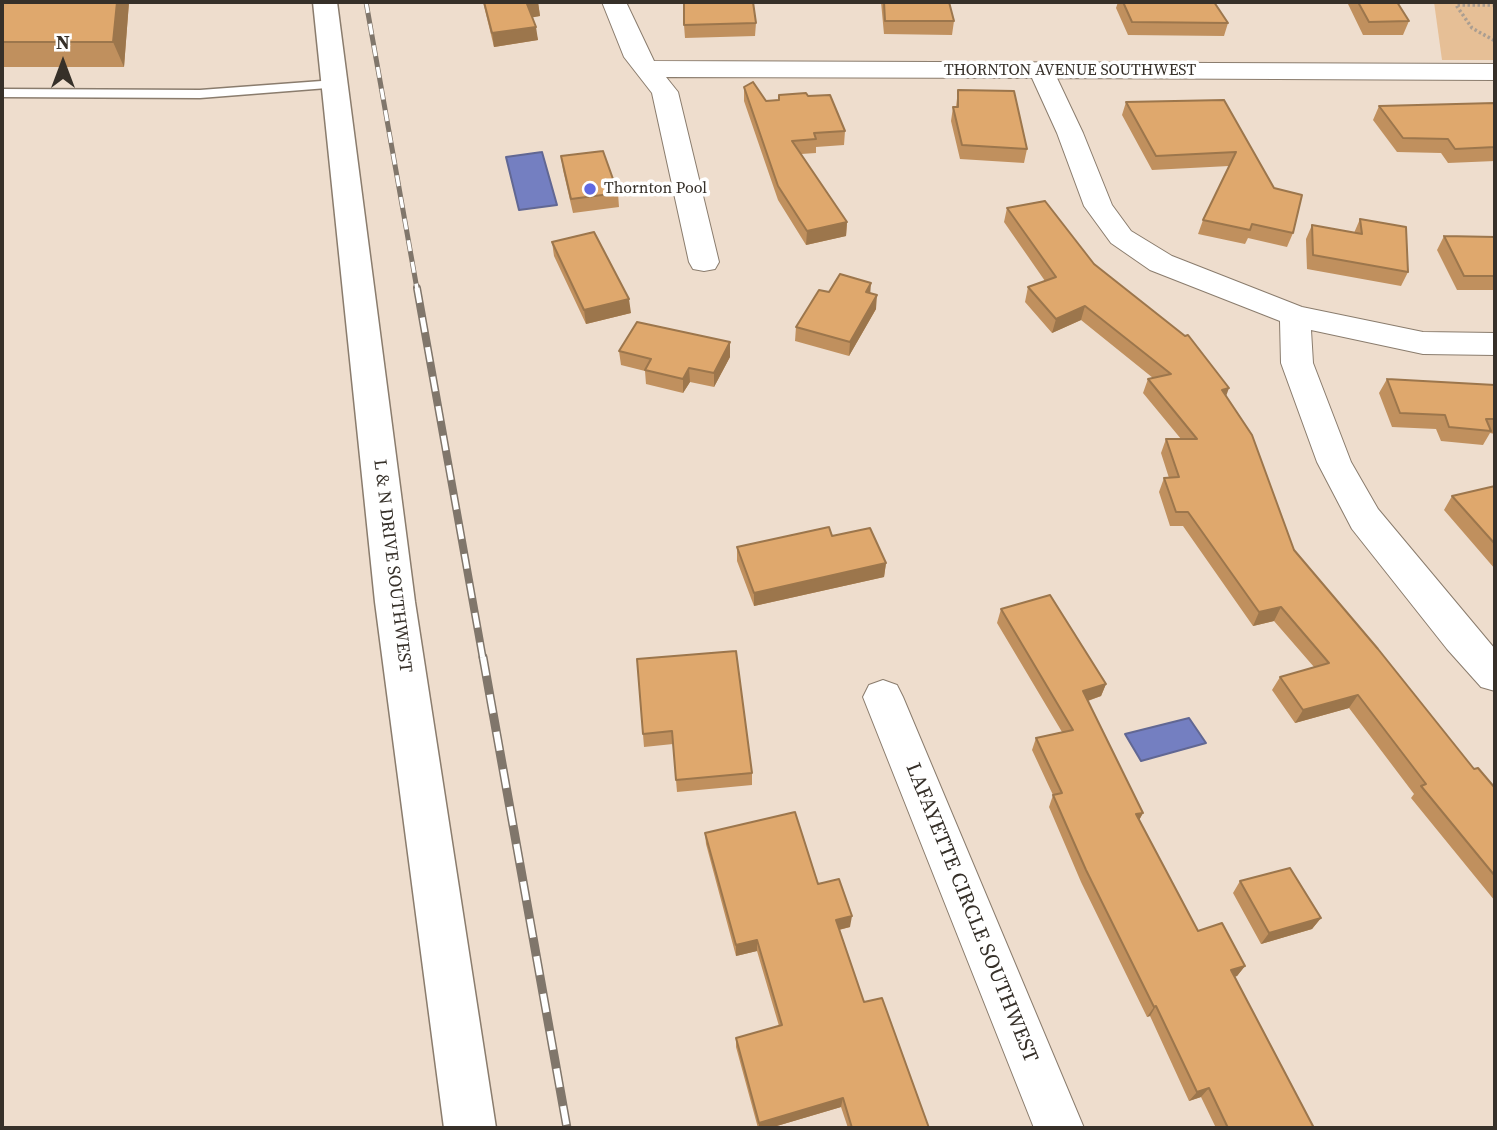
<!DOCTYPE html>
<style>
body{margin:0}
#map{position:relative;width:1497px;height:1130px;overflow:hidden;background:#eeddcd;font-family:"Source Serif 4",serif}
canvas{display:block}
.frame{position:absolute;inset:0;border:4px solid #363029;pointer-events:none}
.north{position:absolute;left:28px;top:28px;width:70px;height:70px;-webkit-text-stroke:5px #fff;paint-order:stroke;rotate:0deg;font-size:19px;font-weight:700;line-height:28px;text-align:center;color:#363029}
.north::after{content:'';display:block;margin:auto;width:24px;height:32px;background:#363029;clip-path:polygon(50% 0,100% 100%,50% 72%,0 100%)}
</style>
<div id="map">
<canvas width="1497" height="1130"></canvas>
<div class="frame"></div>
<div class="north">N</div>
</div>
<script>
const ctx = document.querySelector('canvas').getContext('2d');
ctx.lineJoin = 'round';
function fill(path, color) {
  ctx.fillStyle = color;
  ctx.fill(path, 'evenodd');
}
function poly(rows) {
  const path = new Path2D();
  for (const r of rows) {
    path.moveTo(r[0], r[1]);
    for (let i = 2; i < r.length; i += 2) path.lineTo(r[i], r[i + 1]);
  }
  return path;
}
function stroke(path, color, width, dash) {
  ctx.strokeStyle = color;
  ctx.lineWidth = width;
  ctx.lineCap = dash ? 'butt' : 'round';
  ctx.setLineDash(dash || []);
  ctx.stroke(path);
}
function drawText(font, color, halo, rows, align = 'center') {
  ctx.font = font + ' "Source Serif 4",serif';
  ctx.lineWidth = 7;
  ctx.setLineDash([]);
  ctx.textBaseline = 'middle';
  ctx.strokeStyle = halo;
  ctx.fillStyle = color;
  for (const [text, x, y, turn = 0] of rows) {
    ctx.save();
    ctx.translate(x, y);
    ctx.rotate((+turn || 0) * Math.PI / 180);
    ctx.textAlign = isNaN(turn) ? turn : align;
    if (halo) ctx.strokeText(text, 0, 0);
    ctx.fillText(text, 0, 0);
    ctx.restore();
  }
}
const green = poly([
 [1434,2,1495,2,1495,60,1442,60]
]);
const water = poly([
 [542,152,557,205,519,210,506,157,542,152],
 [1189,718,1206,743,1141,761,1125,734,1189,718]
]);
const path = poly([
 [1495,5,1456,5,1472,28,1495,41]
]);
const service = poly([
 [335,80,340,81,340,87,200,98,2,97,2,89,200,90,335,80]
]);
const minor = poly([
 [602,2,626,2,654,61,1495,64,1495,80,1057,78,1083,133,1112,205,1131,231,1172,256,1302,307,1423,332,1495,333,1495,355,1423,354,1311,330,1313,363,1351,462,1378,509,1495,649,1495,691,1481,687,1447,649,1352,529,1317,462,1281,363,1280,321,1150,270,1111,243,1084,206,1057,133,1032,78,666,77,678,92,719,262,715,269,704,271,693,269,689,262,652,93,624,57,602,2],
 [883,680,897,685,903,697,1084,1128,1034,1128,863,697,869,685,883,680]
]);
const tertiary = poly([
 [313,2,337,2,415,602,496,1128,444,1128,375,602,313,2]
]);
const railFar2 = poly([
 [366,2,417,289]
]);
const railFar1 = poly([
 [417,288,483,659]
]);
const rail = poly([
 [483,657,567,1128]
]);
const wall = poly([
 [2,2,129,2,124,67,2,67],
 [483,2,538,2,540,16,532,17,538,40,494,47],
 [881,2,949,2,954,21,952,35,884,34],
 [1118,2,1214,2,1228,23,1224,36,1128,35,1116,8],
 [1349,2,1397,2,1409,21,1403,35,1363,35,1348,4],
 [756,23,755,36,685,38,684,25],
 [744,87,766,101,808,96,845,131,844,145,816,147,816,153,801,154,847,222,846,236,806,245,778,200,744,101],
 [958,90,1027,149,1024,163,960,159,951,121,953,107,956,107],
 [1224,100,1293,233,1287,247,1248,238,1245,244,1198,234,1203,220,1229,166,1152,170,1122,115,1126,102],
 [1495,103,1495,161,1448,163,1441,153,1397,152,1373,120,1379,106],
 [561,156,618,193,619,207,573,213,563,170],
 [1007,208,1094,264,1226,396,1294,550,1474,769,1495,788,1495,901,1411,798,1414,794,1349,708,1295,723,1272,690,1280,677,1314,667,1274,621,1253,626,1183,526,1170,526,1159,492,1164,478,1169,478,1161,453,1166,439,1181,439,1143,393,1148,379,1153,378,1081,320,1052,333,1025,302,1028,287,1045,281,1004,222],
 [1360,219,1408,272,1401,286,1307,269,1306,239,1312,225,1354,233],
 [1444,236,1495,237,1495,290,1457,290,1437,250],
 [552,242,631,313,586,324,554,256],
 [829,292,870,294,876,309,849,356,795,341,796,327],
 [619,351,730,357,714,387,690,382,683,393,646,384,645,371,621,365],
 [1387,379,1495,385,1495,434,1490,433,1483,445,1441,441,1436,429,1392,427,1379,393],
 [1495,486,1495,569,1444,510,1452,496],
 [832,536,886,563,884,577,754,606,737,561,737,547],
 [1001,609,1106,684,1101,696,1088,701,1143,813,1139,820,1198,931,1245,966,1237,976,1234,977,1314,1128,1216,1128,1201,1097,1189,1101,1150,1016,1147,1017,1081,882,1049,807,1053,795,1032,750,1036,738,1062,732,997,623],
 [637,659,752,773,752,785,677,792,673,744,644,747],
 [705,833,818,884,850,927,839,930,864,1002,929,1128,848,1128,841,1107,770,1128,758,1128,736,1047,736,1038,779,1026,757,951,736,956,706,844],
 [1240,881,1321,918,1312,929,1261,944,1233,893]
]);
const shadedWall = poly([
 [117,2,129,2,124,67,113,42],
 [538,2,540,16,529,18,527,4],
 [536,27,538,40,494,47,492,33],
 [847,222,846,236,806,245,807,231],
 [871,283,870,297,866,292],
 [877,295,876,309,849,356,850,342],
 [629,299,631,313,586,324,584,310],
 [1085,306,1081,320,1052,333,1056,319],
 [730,342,730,357,714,387,714,373],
 [689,368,690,382,683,393,683,379],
 [1229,388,1224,402,1222,390],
 [886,563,884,577,754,606,754,593],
 [1281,607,1274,621,1253,626,1259,612],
 [1106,684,1101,696,1078,704,1083,691],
 [1358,695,1349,708,1295,723,1303,710],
 [1143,813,1137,824,1136,814],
 [852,916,850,927,834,931,836,920],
 [1321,918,1312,929,1261,944,1269,933],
 [757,940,757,951,736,956,736,945],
 [1245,966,1237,976,1223,980,1231,970],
 [1156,1006,1150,1016,1147,1017,1154,1007],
 [1209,1088,1201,1097,1189,1101,1197,1092],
 [843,1098,841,1107,770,1128,759,1128,759,1123]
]);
const building = poly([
 [2,2,117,2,113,42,2,42,2,2],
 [484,2,538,2,527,4,536,27,492,33,484,2],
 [684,2,753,2,756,23,684,25,684,2],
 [884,2,949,2,954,21,885,21,884,2],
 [1123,2,1214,2,1228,23,1132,22,1123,2],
 [1358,2,1397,2,1409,21,1369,22,1358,2],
 [753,82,766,101,779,100,779,95,806,93,808,96,830,95,845,131,814,133,816,139,792,141,847,222,807,231,778,186,744,87,753,82],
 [958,90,1014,91,1027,149,962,145,953,107,958,107,958,90],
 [1224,100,1274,188,1302,195,1293,233,1252,224,1250,230,1203,220,1236,152,1156,156,1126,102,1224,100],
 [1495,103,1495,147,1455,149,1448,139,1403,138,1379,106,1495,103],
 [603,151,618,193,571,199,561,156,603,151],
 [1045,201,1094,264,1185,336,1188,335,1229,388,1222,390,1252,435,1294,550,1378,649,1474,769,1478,768,1495,788,1495,876,1421,786,1426,784,1358,695,1303,710,1280,677,1329,663,1281,607,1259,612,1188,512,1176,512,1164,478,1179,477,1166,439,1197,439,1148,379,1171,374,1085,306,1056,319,1028,287,1056,277,1007,208,1045,201],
 [1360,219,1406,227,1408,272,1313,255,1312,225,1362,234,1360,219],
 [594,232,629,299,584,310,552,242,594,232],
 [1444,236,1495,237,1495,276,1464,276,1444,236],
 [840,274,871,283,866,292,877,295,850,342,796,327,819,290,829,292,840,274],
 [637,322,730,342,714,373,689,368,683,379,645,370,651,359,619,351,637,322],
 [1387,379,1495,385,1495,419,1486,419,1491,431,1449,427,1445,415,1400,413,1387,379],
 [1495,486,1495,544,1452,496,1495,486],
 [829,527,832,536,870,528,886,563,754,593,737,547,829,527],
 [1050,595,1106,684,1083,691,1143,813,1136,814,1198,931,1222,923,1245,966,1231,970,1314,1128,1228,1128,1209,1088,1197,1092,1156,1006,1154,1007,1086,870,1053,795,1062,793,1036,738,1073,730,1001,609,1050,595],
 [736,651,752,773,676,780,672,731,643,734,637,659,736,651],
 [795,812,818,884,839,879,852,916,836,920,864,1002,882,998,929,1128,852,1128,843,1098,759,1123,736,1038,782,1025,757,940,736,945,705,833,795,812],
 [1290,868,1321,918,1269,933,1240,881,1290,868]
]);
const markers = [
 [590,189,7,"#6169e1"]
];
const farStreetnames = [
 ["THORNTON AVENUE SOUTHWEST",1070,71]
];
const farPoinames = [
 ["Thornton Pool",604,189]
];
const streetNames = [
 ["L & N DRIVE SOUTHWEST",392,566,83]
];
const nearStreetnames = [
 ["LAFAYETTE CIRCLE SOUTHWEST",971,913,68]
];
fill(green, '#e6bf96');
fill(water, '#747fc1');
stroke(water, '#616793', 2);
stroke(service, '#8a7c6d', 3);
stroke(minor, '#8a7c6d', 2);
stroke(tertiary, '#8a7c6d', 3);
stroke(path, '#ab9e91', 3.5, [2.5, 2.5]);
fill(service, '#fff');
fill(minor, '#fff');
fill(tertiary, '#fff');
stroke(railFar2, '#80766b', 5);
stroke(railFar1, '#80766b', 8);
stroke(rail, '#80766b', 9);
stroke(railFar2, '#fff', 3.5, [11]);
stroke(railFar1, '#fff', 5, [15]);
stroke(rail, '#fff', 6, [19]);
fill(wall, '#c0905e');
fill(shadedWall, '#9c764c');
fill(building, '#dfa86d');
stroke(building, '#9c764c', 2);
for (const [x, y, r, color] of markers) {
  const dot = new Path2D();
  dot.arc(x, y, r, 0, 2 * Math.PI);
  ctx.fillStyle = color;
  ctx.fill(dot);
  stroke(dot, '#fff', 2.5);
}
drawText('16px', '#363029', '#fff', farStreetnames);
drawText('16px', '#363029', '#fff', farPoinames, 'left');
drawText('18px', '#363029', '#fff', streetNames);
drawText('21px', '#363029', '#fff', nearStreetnames);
</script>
